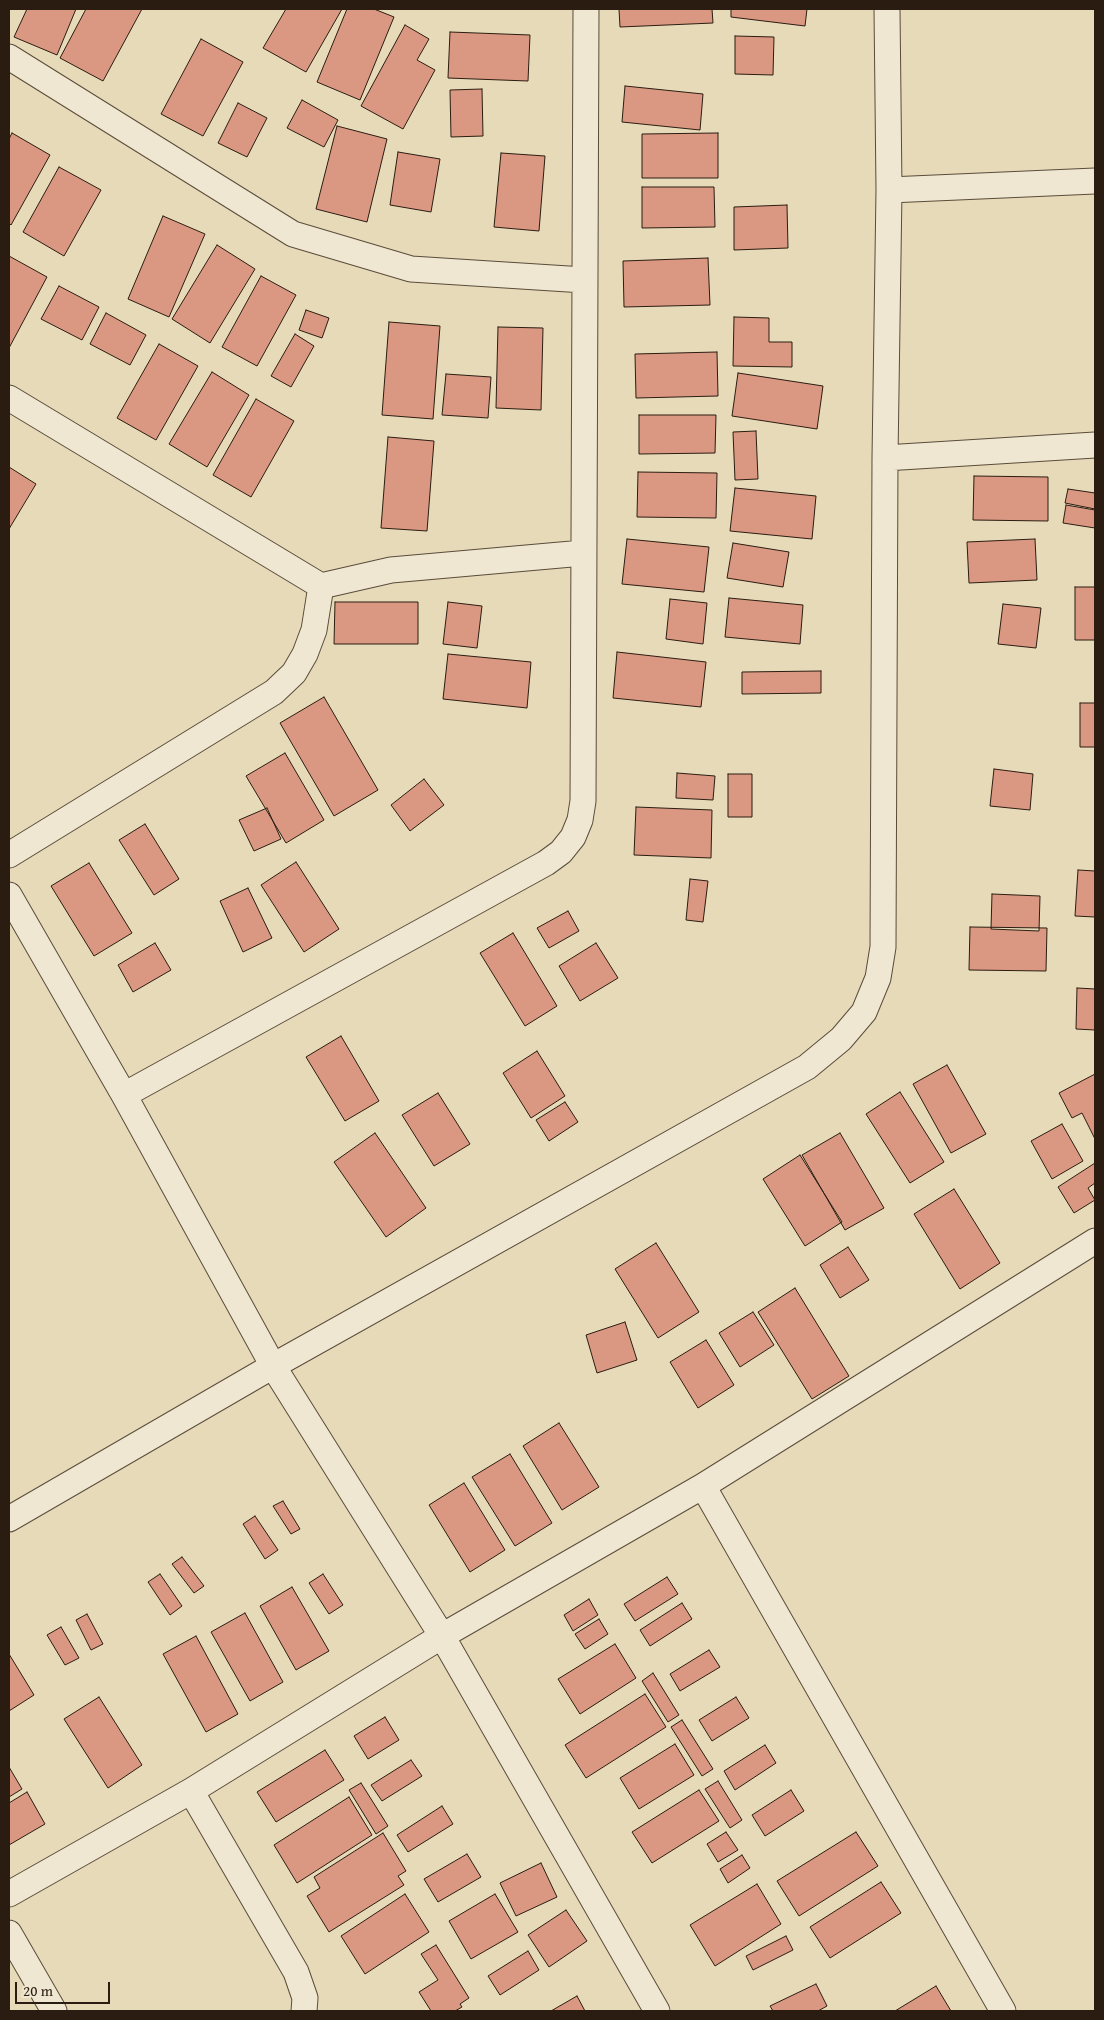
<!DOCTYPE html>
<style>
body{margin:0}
#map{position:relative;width:1104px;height:2020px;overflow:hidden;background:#e6dab8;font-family:"Gentium Book Plus",serif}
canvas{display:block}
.frame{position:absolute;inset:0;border:10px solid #2b1c11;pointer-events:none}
.scale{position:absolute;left:15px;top:1982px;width:95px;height:22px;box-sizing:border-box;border:2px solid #2b1c11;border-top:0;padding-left:6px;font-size:15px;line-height:18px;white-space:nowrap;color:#2b1c11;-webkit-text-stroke:4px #efe7d1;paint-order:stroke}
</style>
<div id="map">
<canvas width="1104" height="2020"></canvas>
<div class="frame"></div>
<div class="scale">20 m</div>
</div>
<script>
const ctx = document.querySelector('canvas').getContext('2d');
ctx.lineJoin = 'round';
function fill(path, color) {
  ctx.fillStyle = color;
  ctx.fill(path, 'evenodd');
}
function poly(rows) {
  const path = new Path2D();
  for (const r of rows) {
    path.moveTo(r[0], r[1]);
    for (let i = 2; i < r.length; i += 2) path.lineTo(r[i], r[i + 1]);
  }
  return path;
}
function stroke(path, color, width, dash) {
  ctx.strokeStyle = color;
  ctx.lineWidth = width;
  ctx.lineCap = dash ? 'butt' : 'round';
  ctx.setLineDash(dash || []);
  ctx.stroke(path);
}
const building = poly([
 [27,9,76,9,57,55,14,37,27,9],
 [86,9,142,9,103,81,60,58,86,9],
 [286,9,342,9,306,72,263,48,286,9],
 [347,9,374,9,394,17,360,100,317,82,347,9],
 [619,9,712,9,713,23,620,27,619,9],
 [731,9,807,9,805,26,731,17,731,9],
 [405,25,429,39,417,60,435,70,403,129,361,106,405,25],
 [450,32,530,35,528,81,448,78,450,32],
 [735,36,774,37,773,75,735,74,735,36],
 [201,39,243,62,203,136,161,114,201,39],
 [625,86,703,94,700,130,622,122,625,86],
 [482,89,483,136,451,137,450,90,482,89],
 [302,100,338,120,324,147,287,128,302,100],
 [238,103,267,118,247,157,218,143,238,103],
 [337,126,387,139,367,222,316,209,337,126],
 [12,133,50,155,11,225,9,223,9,139,12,133],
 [718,133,718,178,642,178,642,134,718,133],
 [398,152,440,159,431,212,390,205,398,152],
 [501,153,545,156,539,231,494,227,501,153],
 [59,167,101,190,64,256,23,232,59,167],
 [642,187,714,187,715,227,642,228,642,187],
 [787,205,788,248,734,250,734,207,787,205],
 [163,216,205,234,169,317,128,299,163,216],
 [217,245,255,269,210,343,172,319,217,245],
 [9,256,47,277,9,348,9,256],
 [708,258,710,305,624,307,623,261,708,258],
 [261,276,296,295,257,366,222,347,261,276],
 [59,286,99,307,82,340,41,319,59,286],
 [306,310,329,318,322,338,299,330,306,310],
 [106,313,146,335,130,365,90,344,106,313],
 [734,317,769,318,769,342,792,342,792,367,733,366,734,317],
 [389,322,440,326,433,419,382,415,389,322],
 [498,327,543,328,541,410,496,408,498,327],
 [295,334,314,346,291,387,271,376,295,334],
 [159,344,198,366,156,440,117,418,159,344],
 [717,352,718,396,636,398,635,354,717,352],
 [212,372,249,395,207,467,169,444,212,372],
 [738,373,823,386,817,429,732,416,738,373],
 [446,374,491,377,488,418,442,415,446,374],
 [256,399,294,421,251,497,213,475,256,399],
 [639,415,716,415,715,453,639,454,639,415],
 [756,431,758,479,735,480,733,432,756,431],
 [388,437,434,441,427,531,381,528,388,437],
 [9,467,36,484,9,529,9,467],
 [638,472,717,473,716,518,637,517,638,472],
 [974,476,1048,477,1048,521,973,520,974,476],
 [735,488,816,496,812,539,730,531,735,488],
 [1068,489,1095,493,1095,509,1065,503,1068,489],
 [1066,505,1095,510,1095,528,1063,523,1066,505],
 [627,539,709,547,704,592,622,584,627,539],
 [1035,539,1037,580,969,583,967,542,1035,539],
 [733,543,789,552,783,587,727,578,733,543],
 [1075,587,1095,587,1095,640,1075,640,1075,587],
 [729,598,803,605,800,644,725,637,729,598],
 [670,599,707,603,703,644,666,639,670,599],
 [335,602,418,602,418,644,334,644,335,602],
 [448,602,482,606,477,648,443,644,448,602],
 [1003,604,1041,608,1036,648,998,644,1003,604],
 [617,652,706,662,701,707,613,698,617,652],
 [448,654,531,662,527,708,443,699,448,654],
 [821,671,821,693,742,694,742,672,821,671],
 [324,697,378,790,334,816,280,723,324,697],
 [1080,703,1095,703,1095,747,1080,747,1080,703],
 [285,753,324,820,286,843,246,776,285,753],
 [994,769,1033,774,1030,810,990,806,994,769],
 [677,773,715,776,713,800,676,798,677,773],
 [728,774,752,774,752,817,728,817,728,774],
 [424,779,444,805,410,831,391,805,424,779],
 [636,807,712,810,711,858,634,855,636,807],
 [267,808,281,839,254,851,239,820,267,808],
 [145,824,179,879,154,895,119,840,145,824],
 [296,862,339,929,304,952,261,885,296,862],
 [89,863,132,933,94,956,51,886,89,863],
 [1078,870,1095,871,1095,917,1075,916,1078,870],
 [690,879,708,881,703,922,686,920,690,879],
 [248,888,272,938,243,952,220,901,248,888],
 [992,894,1040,896,1039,931,991,929,992,894],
 [568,911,579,931,549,948,537,928,568,911],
 [970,927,1047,928,1046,971,969,970,970,927],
 [513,933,557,1006,525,1026,480,953,513,933],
 [155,943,171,970,133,992,118,965,155,943],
 [596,943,618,978,580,1001,559,966,596,943],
 [1077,988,1095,989,1095,1030,1076,1029,1077,988],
 [341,1036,379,1101,345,1121,306,1057,341,1036],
 [537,1051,565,1096,531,1118,503,1073,537,1051],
 [947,1065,986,1134,951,1153,913,1084,947,1065],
 [1095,1074,1095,1139,1082,1113,1072,1118,1059,1093,1095,1074],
 [900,1092,944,1162,910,1183,866,1114,900,1092],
 [438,1093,470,1144,434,1166,402,1115,438,1093],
 [565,1102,578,1122,549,1141,536,1120,565,1102],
 [1062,1124,1083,1161,1052,1179,1031,1141,1062,1124],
 [375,1133,426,1208,386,1237,334,1162,375,1133],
 [840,1133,884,1208,845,1230,802,1155,840,1133],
 [800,1155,842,1222,805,1246,763,1179,800,1155],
 [1095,1163,1095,1183,1088,1188,1095,1200,1074,1213,1058,1187,1095,1163],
 [954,1189,1000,1263,960,1289,914,1214,954,1189],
 [656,1243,699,1312,658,1338,615,1269,656,1243],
 [848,1247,869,1280,840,1298,820,1265,848,1247],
 [795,1288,849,1376,812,1399,758,1312,795,1288],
 [753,1312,774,1345,740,1367,719,1333,753,1312],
 [625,1322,637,1360,597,1373,586,1335,625,1322],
 [706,1340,734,1385,698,1408,670,1362,706,1340],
 [559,1423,599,1487,562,1510,523,1446,559,1423],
 [510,1454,552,1523,515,1546,472,1477,510,1454],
 [464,1483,505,1550,470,1572,429,1505,464,1483],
 [283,1501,300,1529,291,1534,273,1506,283,1501],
 [255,1516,278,1550,265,1559,243,1524,255,1516],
 [182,1557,204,1586,194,1593,172,1564,182,1557],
 [160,1574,182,1606,170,1615,148,1582,160,1574],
 [323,1574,343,1605,329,1614,309,1583,323,1574],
 [667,1577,678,1594,635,1621,624,1604,667,1577],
 [292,1587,329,1651,296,1670,260,1606,292,1587],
 [589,1599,598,1615,573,1631,564,1615,589,1599],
 [682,1603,692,1619,650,1646,640,1630,682,1603],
 [245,1613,283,1682,250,1701,211,1632,245,1613],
 [87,1614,103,1644,91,1650,76,1620,87,1614],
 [599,1619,608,1634,585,1649,575,1634,599,1619],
 [61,1627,79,1658,65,1665,47,1635,61,1627],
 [196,1636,238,1714,206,1732,163,1654,196,1636],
 [615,1644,636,1678,580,1714,558,1679,615,1644],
 [709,1650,720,1667,680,1691,670,1674,709,1650],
 [9,1654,34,1695,9,1711,9,1654],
 [653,1673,679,1715,668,1722,642,1681,653,1673],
 [645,1694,666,1727,586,1778,565,1745,645,1694],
 [99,1697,142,1765,108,1788,64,1719,99,1697],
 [736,1697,749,1718,712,1741,699,1720,736,1697],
 [385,1717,399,1740,368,1759,354,1736,385,1717],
 [682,1720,713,1769,702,1776,671,1727,682,1720],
 [675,1744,694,1775,639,1809,620,1778,675,1744],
 [765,1745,776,1763,735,1790,724,1771,765,1745],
 [325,1750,344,1780,276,1822,257,1792,325,1750],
 [411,1760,422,1776,382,1801,371,1785,411,1760],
 [9,1767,22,1789,9,1797,9,1767],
 [718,1781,742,1820,730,1828,705,1789,718,1781],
 [361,1783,388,1826,376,1834,349,1790,361,1783],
 [699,1790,719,1821,652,1863,632,1832,699,1790],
 [791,1790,804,1811,765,1836,752,1815,791,1790],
 [27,1792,45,1824,9,1845,9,1803,27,1792],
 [349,1797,372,1835,297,1883,274,1845,349,1797],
 [442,1806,453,1824,408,1852,397,1835,442,1806],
 [726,1832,738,1850,718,1862,707,1844,726,1832],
 [856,1832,878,1866,799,1916,777,1881,856,1832],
 [383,1833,406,1871,398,1876,404,1885,329,1932,307,1896,320,1888,314,1877,383,1833],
 [467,1854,481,1877,438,1902,424,1879,467,1854],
 [742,1855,750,1868,728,1883,720,1869,742,1855],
 [541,1863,557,1897,516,1916,500,1883,541,1863],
 [881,1882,901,1913,830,1958,810,1927,881,1882],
 [757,1884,781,1924,715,1966,690,1925,757,1884],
 [405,1894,429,1932,365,1974,341,1936,405,1894],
 [495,1894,518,1932,471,1959,449,1921,495,1894],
 [566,1910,587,1941,549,1967,528,1935,566,1910],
 [786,1936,793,1950,753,1970,746,1956,786,1936],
 [436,1945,469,1998,460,2004,462,2007,455,2011,431,2011,419,1992,438,1980,421,1954,436,1945],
 [528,1951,539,1970,500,1995,488,1976,528,1951],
 [816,1984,827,2006,818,2011,773,2011,770,2006,816,1984],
 [936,1986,951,2011,895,2011,936,1986],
 [577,1996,585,2011,551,2011,577,1996]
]);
const minor = poly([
 [9,57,293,234,411,269,584,280],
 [889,190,1095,181],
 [9,398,321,586,391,570,583,553],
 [885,458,1095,445],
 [9,855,274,692,294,673,305,654,314,630,321,586],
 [9,895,124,1095,273,1366,442,1636,657,2011],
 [124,1095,546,863,561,852,573,837,580,820,583,801,586,9],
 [703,1486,1095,1241],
 [9,1519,273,1366,807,1067,841,1039,864,1012,878,978,883,947,885,458,889,190,887,9],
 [191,1791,296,1972,305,1998,304,2011],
 [9,1894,191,1791,442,1636,703,1486,1003,2011],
 [9,1933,54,2011]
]);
fill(building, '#da9882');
stroke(building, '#2b1c11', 1);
stroke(minor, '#5a4c3b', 27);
stroke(minor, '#efe7d1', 25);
</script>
